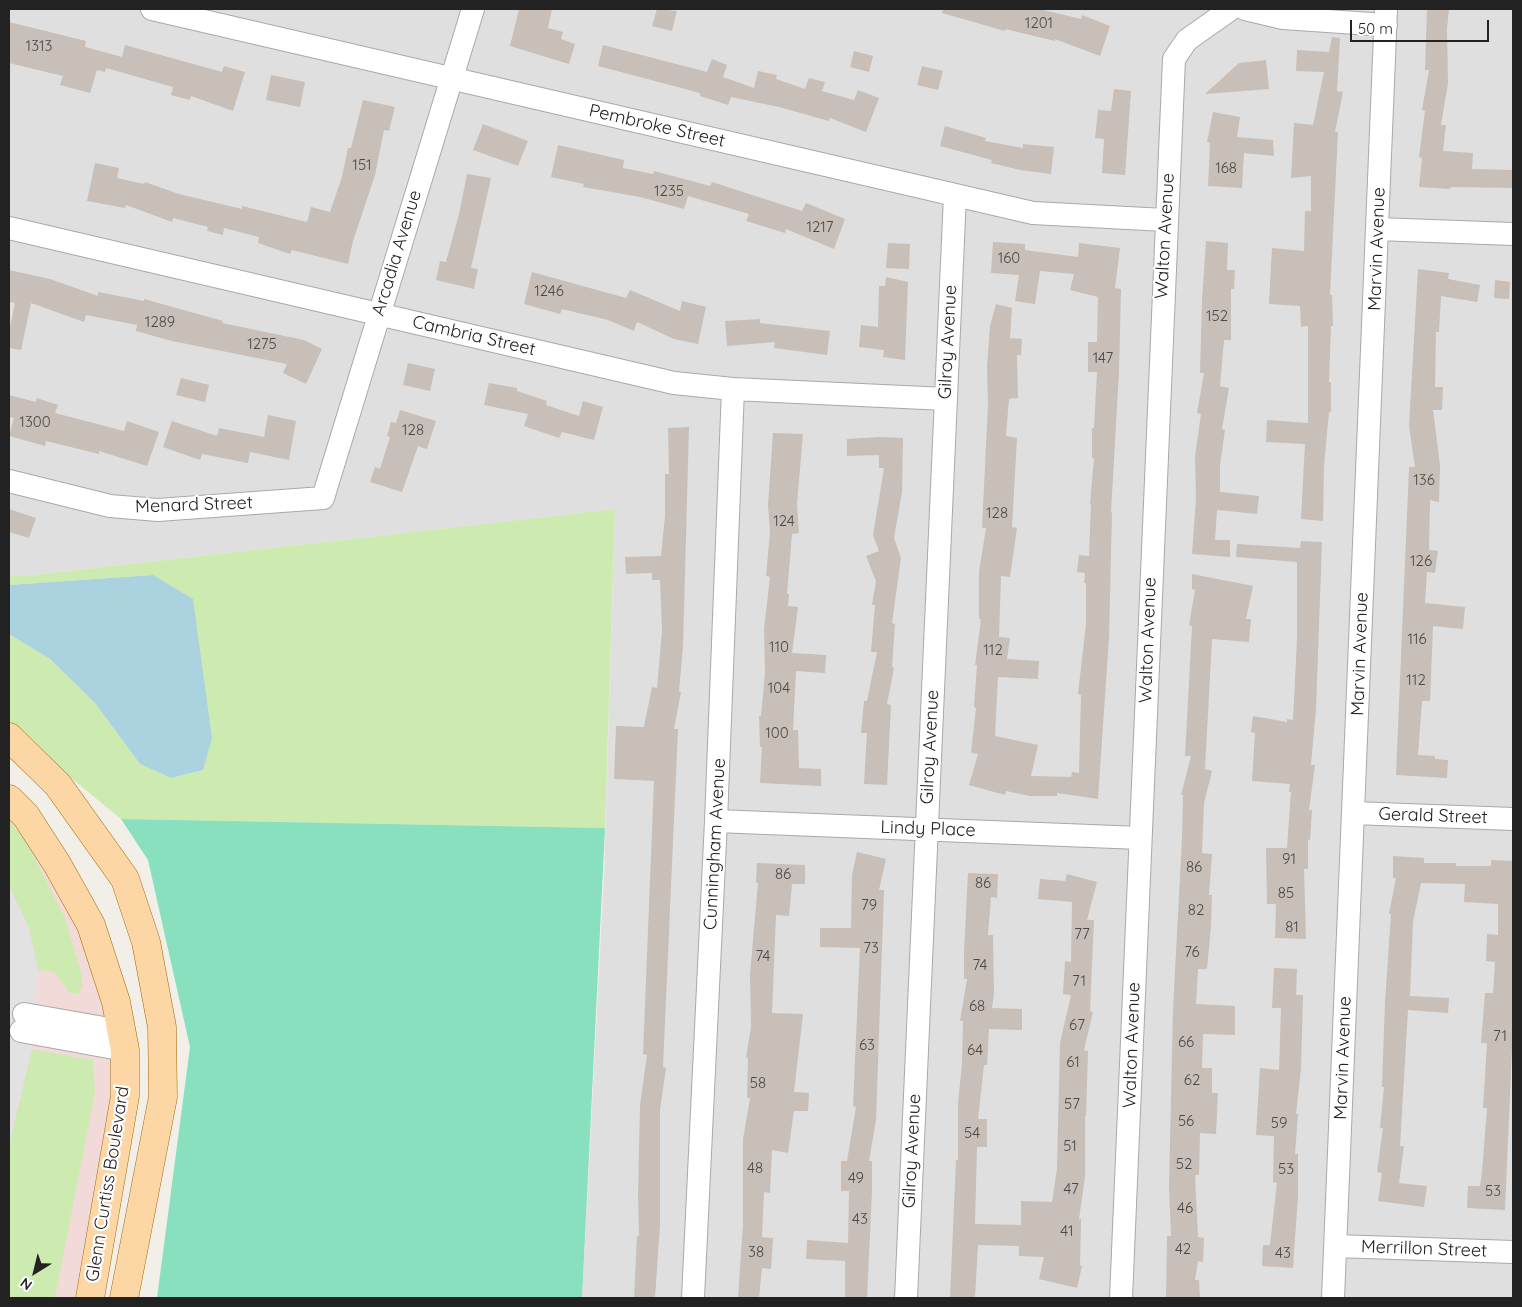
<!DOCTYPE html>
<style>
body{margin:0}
#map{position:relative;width:1522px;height:1307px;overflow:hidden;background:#f2efe9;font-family:Quicksand,sans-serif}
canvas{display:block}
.frame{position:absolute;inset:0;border:10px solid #222;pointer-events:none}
.north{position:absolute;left:10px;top:1247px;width:50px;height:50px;-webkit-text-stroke:4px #fff;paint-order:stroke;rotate:216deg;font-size:14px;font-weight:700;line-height:20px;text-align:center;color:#222}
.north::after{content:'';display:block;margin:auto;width:18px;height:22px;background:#222;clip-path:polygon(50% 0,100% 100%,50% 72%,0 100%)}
.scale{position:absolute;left:1350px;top:20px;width:139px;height:22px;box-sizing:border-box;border:2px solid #222;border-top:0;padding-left:6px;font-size:15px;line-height:18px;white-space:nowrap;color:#222;-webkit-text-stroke:4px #fff;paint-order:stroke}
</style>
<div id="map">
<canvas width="1522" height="1307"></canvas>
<div class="frame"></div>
<div class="north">N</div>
<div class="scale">50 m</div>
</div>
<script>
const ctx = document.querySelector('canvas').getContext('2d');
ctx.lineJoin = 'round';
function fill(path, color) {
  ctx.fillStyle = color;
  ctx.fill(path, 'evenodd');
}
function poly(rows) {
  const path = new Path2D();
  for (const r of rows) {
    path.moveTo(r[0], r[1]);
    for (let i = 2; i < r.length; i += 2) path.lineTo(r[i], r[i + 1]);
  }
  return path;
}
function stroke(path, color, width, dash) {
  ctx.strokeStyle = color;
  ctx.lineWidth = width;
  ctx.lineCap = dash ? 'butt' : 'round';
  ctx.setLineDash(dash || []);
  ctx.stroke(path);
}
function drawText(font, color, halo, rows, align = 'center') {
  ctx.font = font + ' Quicksand,sans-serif';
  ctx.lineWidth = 4.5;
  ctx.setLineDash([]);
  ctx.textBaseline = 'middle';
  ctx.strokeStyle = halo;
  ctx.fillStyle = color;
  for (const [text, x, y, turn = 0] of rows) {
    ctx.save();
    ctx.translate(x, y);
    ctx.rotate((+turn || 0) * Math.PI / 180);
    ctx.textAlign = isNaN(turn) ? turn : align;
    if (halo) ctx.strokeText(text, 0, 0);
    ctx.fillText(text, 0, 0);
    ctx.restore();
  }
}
const residential = poly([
 [9,9,1513,9,1513,1298,582,1298,604,876,615,509,24,576,9,575]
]);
const commercial = poly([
 [9,803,89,930,120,1039,85,1298,9,1298]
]);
const grass = poly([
 [615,509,605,828,121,819,9,727,9,634,50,659,95,703,140,764,171,778,203,770,153,575,9,585,9,575,24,576],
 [9,820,26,841,65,918,82,975,82,988,78,994,70,993,54,972,38,970,29,928,9,886],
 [32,1049,93,1060,95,1092,55,1298,9,1298,9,1145]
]);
const pitch = poly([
 [121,819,605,828,582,1298,157,1298,190,1047,148,860]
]);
const parking = poly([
 [9,886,29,928,38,970,32,1049,9,1145]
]);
const water = poly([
 [153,575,193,599,212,738,203,770,171,778,140,764,95,703,50,659,9,634,9,585]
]);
const building = poly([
 [519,9,552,9,548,28,563,32,561,39,575,44,569,64,510,46],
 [657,9,677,11,672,31,652,26],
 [943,9,1039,9,1081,19,1082,15,1110,26,1100,56,1055,39,1055,41,1005,29,1005,31,942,13],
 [1427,9,1449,9,1447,29,1448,83,1441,125,1446,125,1443,151,1473,153,1472,169,1513,170,1513,188,1451,187,1450,189,1419,187,1422,158,1419,157,1425,111,1422,110,1429,70,1425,70],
 [9,22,86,41,85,47,122,57,125,45,222,72,224,66,245,72,233,111,191,96,190,100,171,95,173,87,106,68,105,72,97,70,90,93,60,85,63,76,9,63],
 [1332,37,1340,38,1337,91,1343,92,1335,132,1338,132,1330,295,1332,295,1333,326,1331,326,1329,382,1331,382,1331,412,1329,412,1324,466,1323,521,1301,519,1305,444,1266,442,1267,420,1308,423,1308,326,1301,327,1300,306,1269,304,1271,265,1272,248,1304,251,1305,211,1311,211,1311,176,1291,178,1294,123,1313,125,1324,72,1296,71,1297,50,1329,52],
 [603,45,707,72,712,59,727,65,723,77,754,88,758,71,777,75,776,79,805,89,809,78,825,82,822,91,854,100,858,90,879,98,866,132,830,118,829,121,779,107,731,97,728,105,700,96,700,93,598,66],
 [854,51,873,56,869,72,850,67],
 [1266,60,1269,89,1205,94,1239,63],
 [922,66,943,71,938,90,917,85],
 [271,75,305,82,300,107,266,100],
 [1114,89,1131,91,1125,175,1102,173,1104,139,1095,138,1098,110,1111,111],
 [363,100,395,107,389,131,384,130,375,175,353,241,348,264,292,250,290,254,258,243,259,237,224,228,223,235,207,231,208,227,173,218,172,222,126,205,125,208,87,201,95,163,119,168,117,178,144,184,145,182,179,194,242,209,242,206,307,222,311,207,330,212,342,177,348,148,351,148],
 [1213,112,1240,117,1237,137,1273,140,1274,156,1244,153,1242,188,1208,186,1210,143,1207,142],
 [483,124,528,141,518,166,473,150],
 [945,126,986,138,985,141,1023,148,1023,144,1054,147,1051,174,1020,170,991,163,992,160,940,146],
 [558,145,624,160,623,168,653,174,654,171,710,186,712,182,802,211,806,203,845,219,834,249,786,229,785,233,746,221,749,214,688,196,684,209,640,197,583,187,584,184,551,177],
 [467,174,491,178,471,268,478,269,474,289,436,280,440,261,446,262,459,214],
 [1206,241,1228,243,1227,270,1235,270,1234,289,1231,289,1231,340,1224,340,1220,386,1229,388,1222,429,1225,430,1220,465,1220,492,1259,496,1257,514,1217,510,1215,540,1230,540,1230,557,1192,554,1196,499,1195,456,1201,414,1197,413,1204,373,1200,373,1202,300],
 [993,242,1025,244,1025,250,1078,257,1079,243,1120,248,1115,288,1121,289,1119,372,1111,512,1112,513,1109,638,1098,799,1057,793,1057,796,1030,796,1006,791,1005,795,969,785,978,754,971,753,976,708,974,707,977,665,975,665,981,619,979,619,979,572,986,528,982,528,988,404,987,366,990,326,996,304,1012,308,1010,338,1022,339,1021,355,1017,355,1018,398,1009,399,1006,436,1017,438,1012,527,1017,528,1010,577,1001,576,999,637,1010,638,1007,659,1039,661,1038,679,998,677,995,736,1038,745,1031,776,1071,777,1072,772,1079,773,1081,695,1078,694,1086,624,1086,583,1084,583,1085,573,1077,572,1079,555,1089,556,1091,504,1090,504,1094,458,1092,458,1092,428,1094,428,1097,372,1088,372,1088,342,1097,342,1098,297,1070,290,1074,274,1040,271,1035,304,1015,301,1019,275,991,273],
 [888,243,910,244,909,269,886,268],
 [1418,269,1449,273,1448,279,1480,285,1477,302,1441,296,1439,332,1436,332,1435,387,1443,387,1442,410,1433,410,1440,465,1439,502,1430,500,1429,550,1438,551,1435,573,1427,572,1425,603,1465,607,1463,629,1433,626,1430,701,1422,701,1418,755,1435,756,1435,759,1448,760,1447,778,1396,775,1409,467,1415,467,1409,426],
 [9,270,50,279,98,296,98,292,144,301,144,299,223,321,222,323,304,340,322,349,306,384,283,373,287,364,172,341,136,331,137,325,86,315,84,322,31,303,21,350,9,348,9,332,15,303,9,302],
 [532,272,626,298,630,290,680,311,682,301,706,307,698,344,674,339,637,322,634,331,608,320,562,309,560,314,524,304],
 [886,277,908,282,905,360,883,357,884,350,859,347,861,325,878,327,879,286,885,286],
 [1495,280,1510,282,1509,299,1494,298],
 [760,319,760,323,830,331,827,355,774,348,775,342,727,346,725,321],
 [408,363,435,369,430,391,403,385],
 [181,378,209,385,205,402,176,395],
 [489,383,517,388,517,391,547,401,546,405,579,416,583,401,603,407,594,440,562,432,559,438,524,426,528,414,484,405],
 [9,395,36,402,37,398,58,405,55,413,124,431,127,421,159,432,147,466,99,451,99,454,46,441,45,446,9,436,14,418,9,417],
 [400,410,436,421,427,449,418,446,402,492,370,482,375,467,380,469,390,437,387,436,391,422,396,423],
 [268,415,296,421,289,460,250,452,248,463,202,454,200,460,163,447,172,421,217,436,219,428,264,437],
 [689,427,683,646,679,692,681,692,674,729,678,729,663,1067,666,1068,660,1110,660,1224,655,1298,634,1298,637,1236,639,1236,638,1195,640,1105,647,1055,643,1054,654,781,614,779,616,726,644,727,652,687,657,688,662,631,660,580,652,580,652,573,626,574,625,557,661,556,665,516,665,474,669,474,668,428],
 [773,433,803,434,797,504,799,533,792,534,787,594,789,594,788,606,798,607,792,653,826,655,825,673,796,671,793,730,798,730,799,768,821,769,821,786,760,783,762,747,760,747,759,716,761,716,765,673,764,629,770,577,766,576,770,532,768,505],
 [880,437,903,438,902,492,894,538,901,558,892,623,895,624,892,667,894,668,887,704,891,705,887,785,864,784,867,733,861,733,864,701,867,701,877,652,871,652,875,605,872,605,876,581,866,556,879,551,873,535,884,468,879,468,879,455,847,456,847,439],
 [9,509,36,518,29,538,9,532],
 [1301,541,1322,542,1316,709,1311,765,1315,765,1309,810,1312,810,1310,840,1308,840,1308,869,1304,869,1306,939,1275,938,1276,904,1267,904,1266,848,1287,848,1291,792,1289,792,1290,784,1252,781,1255,733,1251,732,1253,716,1287,722,1287,719,1293,720,1297,639,1297,562,1236,557,1237,544,1300,548],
 [1192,574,1253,586,1246,619,1251,619,1249,642,1212,639,1205,769,1212,771,1204,803,1202,853,1212,854,1209,895,1212,895,1211,926,1207,969,1198,969,1196,1004,1235,1006,1235,1035,1203,1034,1202,1068,1212,1068,1212,1093,1218,1093,1216,1134,1200,1133,1199,1175,1195,1175,1198,1237,1204,1238,1203,1262,1198,1261,1195,1280,1199,1280,1200,1298,1166,1298,1167,1236,1171,1236,1169,1188,1173,1010,1182,838,1183,795,1181,795,1191,756,1185,756,1192,626,1189,625,1195,590,1192,589],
 [857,852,886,859,879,890,884,890,883,919,876,1120,869,1161,872,1161,872,1191,867,1298,845,1298,845,1261,806,1259,807,1240,848,1243,849,1191,841,1191,841,1161,847,1161,856,1107,853,1106,860,948,820,947,820,928,851,928,852,875],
 [1393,856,1424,858,1424,863,1456,863,1456,866,1491,866,1491,860,1513,861,1513,1025,1505,1210,1467,1208,1468,1186,1480,1186,1482,1172,1487,1108,1483,1108,1487,1043,1481,1043,1485,993,1493,993,1495,962,1486,961,1487,934,1498,935,1498,904,1464,902,1465,884,1421,883,1413,922,1410,996,1449,998,1448,1013,1408,1010,1400,1146,1404,1146,1399,1183,1427,1186,1424,1207,1378,1201,1382,1173,1377,1172,1383,1128,1380,1128,1384,1087,1382,1087,1385,1002,1391,914,1389,914,1396,878,1393,878],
 [757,863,805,865,805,884,792,884,789,916,776,915,772,1013,803,1014,794,1092,809,1093,808,1111,794,1111,788,1153,772,1150,770,1193,764,1192,762,1237,773,1238,771,1269,762,1268,759,1298,738,1298,743,1225,743,1139,750,1098,747,1098,748,1058,746,1057,751,1027,750,974,758,883,756,883],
 [968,873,998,874,997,898,991,897,988,935,993,935,994,994,992,1008,1022,1009,1022,1030,989,1029,987,1065,984,1065,978,1119,987,1119,987,1147,977,1147,975,1224,1021,1225,1021,1201,1052,1202,1057,1169,1060,1043,1071,995,1063,994,1065,961,1071,962,1072,902,1038,899,1040,879,1065,881,1067,874,1097,882,1087,920,1094,920,1090,1011,1093,1012,1084,1050,1088,1051,1086,1116,1085,1116,1085,1177,1079,1219,1081,1219,1080,1265,1082,1266,1077,1288,1039,1279,1044,1257,1019,1256,1019,1246,978,1245,975,1298,950,1298,956,1160,958,1160,958,1103,962,1064,963,1021,960,1021,967,979,964,979,964,952],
 [1274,968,1297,969,1296,995,1303,995,1301,1069,1296,1114,1298,1114,1295,1154,1298,1154,1298,1195,1293,1268,1262,1266,1263,1245,1270,1245,1277,1183,1273,1182,1274,1136,1256,1135,1260,1068,1279,1070,1281,1008,1272,1008]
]);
const minor = poly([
 [152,9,1033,213,1165,220],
 [1245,9,1283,18,1386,25],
 [9,228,674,383,733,389,946,399],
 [1377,229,1513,234],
 [9,481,110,506,158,510,323,498,473,9],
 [1353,813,1513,819],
 [716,821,1140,838],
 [24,1014,121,1031],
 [21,1031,125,1050],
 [1336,1246,1513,1252],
 [693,1298,716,821,733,389],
 [906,1298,955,195],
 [1121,1298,1174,59,1187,40,1231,9],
 [1333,1298,1386,9]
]);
const major = poly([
 [9,737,58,785,125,879,146,942,162,1027,163,1097,124,1298],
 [9,799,26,816,57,864,91,925,116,1002,125,1050,125,1096,90,1298]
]);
const numberNames = [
 ["1201",1039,23],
 ["1313",39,46],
 ["151",362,165],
 ["168",1226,168],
 ["1235",669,191],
 ["1217",820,227],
 ["160",1009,258],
 ["1246",549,291],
 ["152",1217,316],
 ["1289",160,322],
 ["1275",262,344],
 ["147",1103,358],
 ["1300",35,422],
 ["128",413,430],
 ["136",1424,480],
 ["128",997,513],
 ["124",784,521],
 ["126",1421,561],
 ["116",1417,639],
 ["110",779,647],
 ["112",993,650],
 ["112",1416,680],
 ["104",779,688],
 ["100",777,733],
 ["91",1289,859],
 ["86",1194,867],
 ["86",783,874],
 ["86",983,883],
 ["85",1286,893],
 ["79",869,905],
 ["82",1196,910],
 ["81",1292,927],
 ["77",1082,934],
 ["73",871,948],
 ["76",1192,952],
 ["74",763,956],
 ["74",980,965],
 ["71",1079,981],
 ["68",977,1006],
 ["67",1077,1025],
 ["71",1500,1036],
 ["66",1186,1042],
 ["63",867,1045],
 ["64",975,1050],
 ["61",1073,1062],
 ["62",1192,1080],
 ["58",758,1083],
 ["57",1072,1104],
 ["56",1186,1121],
 ["59",1279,1123],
 ["54",972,1133],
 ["51",1070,1146],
 ["52",1184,1164],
 ["48",755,1168],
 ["53",1286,1169],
 ["49",856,1178],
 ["47",1071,1189],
 ["53",1493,1191],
 ["46",1185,1208],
 ["43",860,1219],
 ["41",1067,1231],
 ["42",1183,1249],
 ["38",756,1252],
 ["43",1283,1253]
];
const streetNames = [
 ["Pembroke Street",657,126,13],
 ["Walton Avenue",1165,236,-87],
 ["Marvin Avenue",1377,249,-88],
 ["Arcadia Avenue",397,253,-73],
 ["Cambria Street",474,336,13],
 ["Gilroy Avenue",948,342,-87],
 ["Menard Street",194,505,-2],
 ["Walton Avenue",1148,640,-88],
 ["Marvin Avenue",1360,654,-88],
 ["Gilroy Avenue",930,747,-87],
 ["Gerald Street",1433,816,2],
 ["Lindy Place",928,829,2],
 ["Cunningham Avenue",715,844,-87],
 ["Walton Avenue",1132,1045,-88],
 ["Marvin Avenue",1343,1058,-88],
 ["Gilroy Avenue",912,1151,-87],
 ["Glenn Curtiss Boulevard",108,1184,-81],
 ["Merrillon Street",1424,1249,2]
];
fill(residential, '#e0dfdf');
fill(commercial, '#f2dad9');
fill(grass, '#cdebb0');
fill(pitch, '#88e0be');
fill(parking, '#e2e2e2');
fill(water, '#aad3df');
fill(building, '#c7bfb8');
stroke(minor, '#a9a9a9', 24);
stroke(major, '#a06b00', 29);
stroke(minor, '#fff', 22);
stroke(major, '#fcd6a4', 28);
drawText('15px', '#4b4948', null, numberNames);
drawText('18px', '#222', '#fff', streetNames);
</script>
